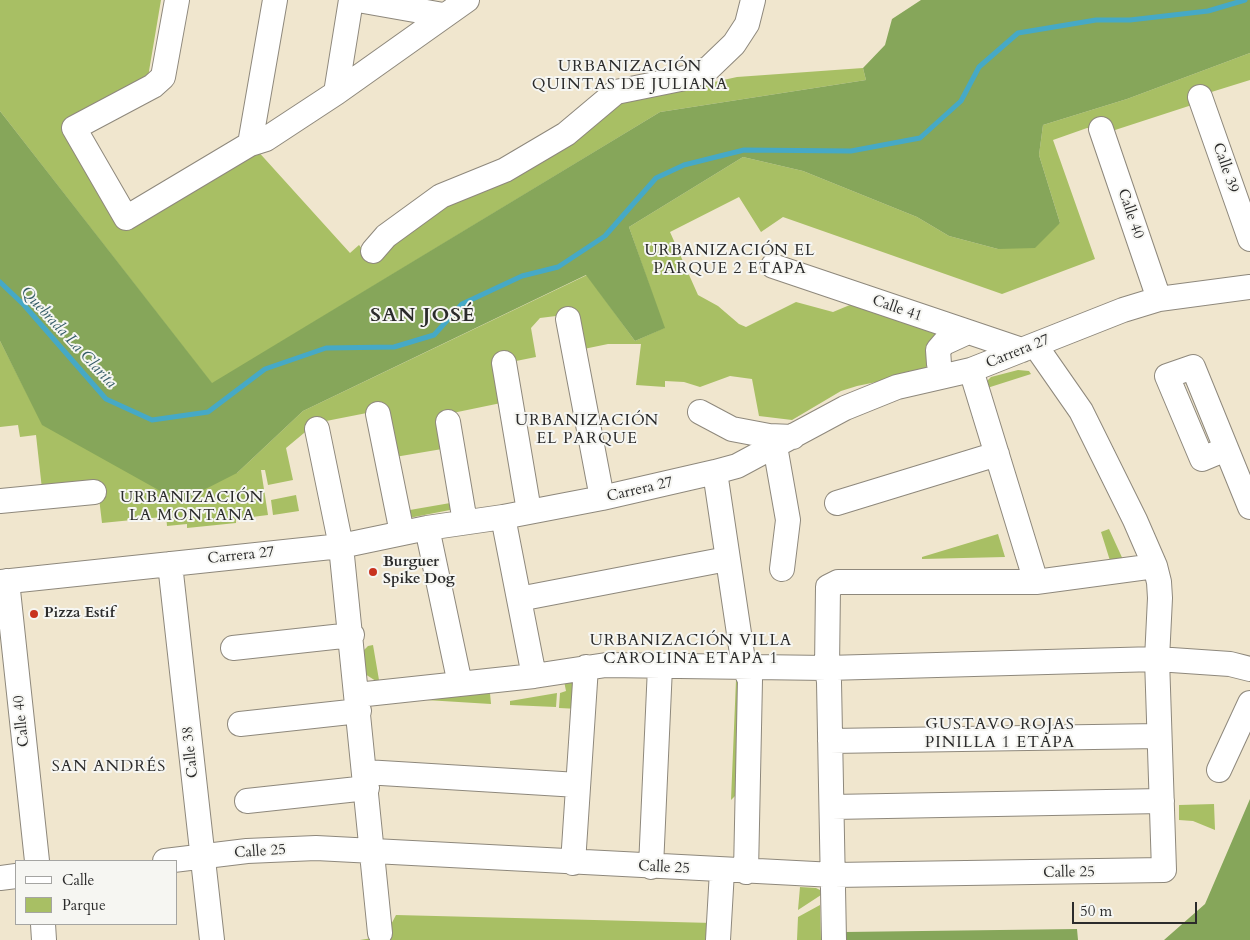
<!DOCTYPE html>
<meta charset="utf-8">
<style>
body{margin:0}
#map{position:relative;width:1250px;height:940px;overflow:hidden;background:#f0e6ce;font-family:Cardo,serif}
canvas{display:block}
.legend{position:absolute;left:15px;top:860px;width:162px;height:65px;box-sizing:border-box;background:#f6f6f2;border:1px solid #a5a5a2;margin:0;padding:6px 9px;list-style:none;font-size:15px;color:#2b2b2b}
.legend li{display:flex;align-items:center;gap:10px;height:25px}
.legend b{width:25px;border:1px solid #a5a5a2}
.scale{position:absolute;left:1072px;top:902px;width:125px;height:22px;box-sizing:border-box;border:2px solid #2b2b2b;border-top:0;padding-left:6px;font-size:15px;line-height:18px;white-space:nowrap;color:#2b2b2b;-webkit-text-stroke:4px #f6f6f2;paint-order:stroke}
</style>
<div id="map">
<canvas width="1250" height="940"></canvas>
<ul class="legend">
<li><b style="height:6px;background:#fff"></b>Calle</li>
<li><b style="height:14px;background:#a8bf64"></b>Parque</li>
</ul>
<div class="scale">50 m</div>
</div>
<script>
const ctx = document.querySelector('canvas').getContext('2d');
ctx.lineJoin = 'round';
function fill(path, color) {
  ctx.fillStyle = color;
  ctx.fill(path, 'evenodd');
}
function poly(rows) {
  const path = new Path2D();
  for (const r of rows) {
    path.moveTo(r[0], r[1]);
    for (let i = 2; i < r.length; i += 2) path.lineTo(r[i], r[i + 1]);
  }
  return path;
}
function stroke(path, color, width, dash) {
  ctx.strokeStyle = color;
  ctx.lineWidth = width;
  ctx.lineCap = dash ? 'butt' : 'round';
  ctx.setLineDash(dash || []);
  ctx.stroke(path);
}
function drawText(font, color, halo, rows, align = 'center') {
  ctx.font = font + ' Cardo,serif';
  ctx.lineWidth = 4;
  ctx.setLineDash([]);
  ctx.textBaseline = 'middle';
  ctx.strokeStyle = halo;
  ctx.fillStyle = color;
  for (const [text, x, y, turn = 0] of rows) {
    ctx.save();
    ctx.translate(x, y);
    ctx.rotate((+turn || 0) * Math.PI / 180);
    ctx.textAlign = isNaN(turn) ? turn : align;
    if (halo) ctx.strokeText(text, 0, 0);
    ctx.fillText(text, 0, 0);
    ctx.restore();
  }
}
const green = poly([
 [0,0,161,0,148,77,66,123,121,228,255,148,350,253,359,245,371,260,444,203,618,103,737,77,863,68,866,80,660,112,212,384,0,111],
 [1250,53,1250,80,1205,94,1195,104,1112,131,1087,128,1053,140,1095,259,1002,294,783,217,761,232,739,197,670,232,698,295,718,306,739,324,746,327,796,302,833,312,857,302,946,333,929,359,925,372,857,386,841,391,792,420,759,416,752,379,730,376,700,387,684,382,665,381,665,387,636,385,641,344,608,344,579,350,572,314,540,318,531,328,536,357,511,362,501,403,443,415,448,448,395,457,382,410,316,423,286,448,293,480,268,485,265,470,261,470,268,515,236,519,236,523,187,528,187,524,167,526,166,514,162,517,102,523,99,498,42,489,36,435,20,437,18,425,0,427,0,341,43,425,237,473,303,411,587,275,635,341,664,328,629,227,743,157,803,171,917,217,949,236,998,249,1060,223,1039,155,1043,125,1127,99],
 [1018,370,1029,371,1031,374,984,389,986,382,991,377],
 [296,495,299,511,273,515,271,500],
 [456,502,455,509,409,518,404,511],
 [1109,529,1125,564,1112,567,1101,532],
 [998,534,1005,557,922,559,922,557],
 [373,645,379,680,379,683,365,674,362,652,368,646],
 [576,678,579,709,559,708,560,693,566,691,564,681],
 [736,680,740,680,743,788,731,800],
 [490,693,491,704,426,700,426,696],
 [557,693,556,707,510,705,510,701],
 [1214,804,1215,830,1193,821,1179,820,1179,805],
 [800,887,816,888,820,890,821,895,798,910],
 [820,905,821,940,797,940,798,917],
 [396,915,713,923,712,940,360,940,385,936]
]);
const forest = poly([
 [921,0,1250,0,1250,53,1127,99,1043,125,1039,155,1060,223,1035,248,998,249,949,236,917,217,803,171,743,157,629,227,665,328,635,341,586,275,303,411,237,473,180,502,42,425,0,341,0,111,212,383,660,112,866,80,863,68,885,45,892,19],
 [1250,799,1250,940,1164,940,1205,904],
 [1077,929,1078,940,845,940,845,932]
]);
const stream = poly([
 [0,282,24,305,106,399,152,420,208,412,265,369,326,348,394,347,434,335,462,304,522,276,558,267,605,236,656,178,684,165,744,150,851,151,920,138,961,101,979,67,1018,33,1096,20,1130,20,1208,11,1245,0]
]);
const minor = poly([
 [177,0,163,77,153,86,74,128,126,218,250,144,266,139,336,93,467,0],
 [358,0,443,15],
 [336,93,351,0],
 [1200,97,1250,239],
 [1101,129,1159,299],
 [250,144,275,0],
 [373,251,386,236,441,196,505,170,566,134,616,92,690,77,709,68,734,44,747,24,753,0],
 [773,266,1022,350],
 [568,319,602,498],
 [504,363,529,511],
 [939,364,938,350,944,343,968,332],
 [971,370,1036,582],
 [700,412,732,429,769,436,793,437],
 [378,414,402,533],
 [448,422,465,522],
 [317,429,341,546,380,933],
 [775,446,788,520,782,569],
 [1226,449,1202,459,1167,376,1193,367,1250,507],
 [715,472,744,667,750,680,746,872],
 [0,501,94,492],
 [837,503,997,454],
 [503,517,534,676],
 [427,528,460,684],
 [170,564,212,940],
 [7,581,37,861],
 [0,582,341,546,427,528,503,517,602,498,715,472,737,466,845,408,897,387,971,370,1123,310,1159,299,1250,287],
 [519,599,727,559],
 [233,648,352,635],
 [357,695,534,676,606,665,827,668,1157,659,1230,664,1250,669],
 [240,724,359,711],
 [830,741,1159,736],
 [1219,770,1250,703],
 [365,772,578,785],
 [247,801,367,788],
 [832,807,1162,801],
 [165,861,247,851,316,848,834,875,1164,870,1157,659,1160,598,1159,582,1155,566,1135,520,1081,411,1035,345],
 [573,863,586,667],
 [651,867,660,667],
 [0,878,16,876],
 [43,924,44,940],
 [718,940,722,871],
 [834,940,829,682,827,668,828,587,838,582,1036,582,1155,566]
]);
const markers = [
 [373,572,5,"#c8321e"],
 [34,614,5,"#c8321e"]
];
const streetNames = [
 ["Calle 39",1225,168,71],
 ["Calle 40",1130,214,71],
 ["Calle 41",897,309,19],
 ["Carrera 27",1018,352,-22],
 ["Carrera 27",640,490,-13],
 ["Carrera 27",241,556,-6],
 ["Calle 40",22,721,-96],
 ["Calle 38",191,752,-96],
 ["Calle 25",260,852,-4],
 ["Calle 25",664,868,3],
 ["Calle 25",1069,873,-1]
];
const poiNames = [
 ["Burguer",383,563],
 ["Spike Dog",383,580],
 ["Pizza Estif",44,614]
];
const neighbourhoodNames = [
 ["URBANIZACIÓN",630,67],
 ["QUINTAS DE JULIANA",630,85],
 ["URBANIZACIÓN EL",730,251],
 ["PARQUE 2 ETAPA",730,269],
 ["URBANIZACIÓN",587,421],
 ["EL PARQUE",587,439],
 ["URBANIZACIÓN",192,498],
 ["LA MONTANA",192,516],
 ["URBANIZACIÓN VILLA",691,641],
 ["CAROLINA ETAPA 1",691,659],
 ["GUSTAVO ROJAS",1000,725],
 ["PINILLA 1 ETAPA",1000,743],
 ["SAN ANDRÉS",109,767]
];
const waterNames = [
 ["Quebrada La Clarita",68,338,47]
];
const districtNames = [
 ["SAN JOSÉ",423,316]
];
fill(green, '#a8bf64');
fill(forest, '#86a65a');
stroke(stream, '#46a9c6', 5);
stroke(minor, '#8e887c', 26);
stroke(minor, '#fff', 24);
for (const [x, y, r, color] of markers) {
  const dot = new Path2D();
  dot.arc(x, y, r, 0, 2 * Math.PI);
  ctx.fillStyle = color;
  ctx.fill(dot);
  stroke(dot, '#f6f6f2', 2);
}
drawText('15px', '#2b2b2b', '#f6f6f2', streetNames);
drawText('bold 15px', '#2b2b2b', '#f6f6f2', poiNames, 'left');
ctx.letterSpacing = '1px';
drawText('16px', '#2b2b2b', '#f6f6f2', neighbourhoodNames);
ctx.letterSpacing = '0px';
drawText('italic 16px', '#365d69', '#f6f6f2', waterNames);
ctx.letterSpacing = '1px';
drawText('bold 20px', '#2b2b2b', '#f6f6f2', districtNames);
ctx.letterSpacing = '0px';
</script>
